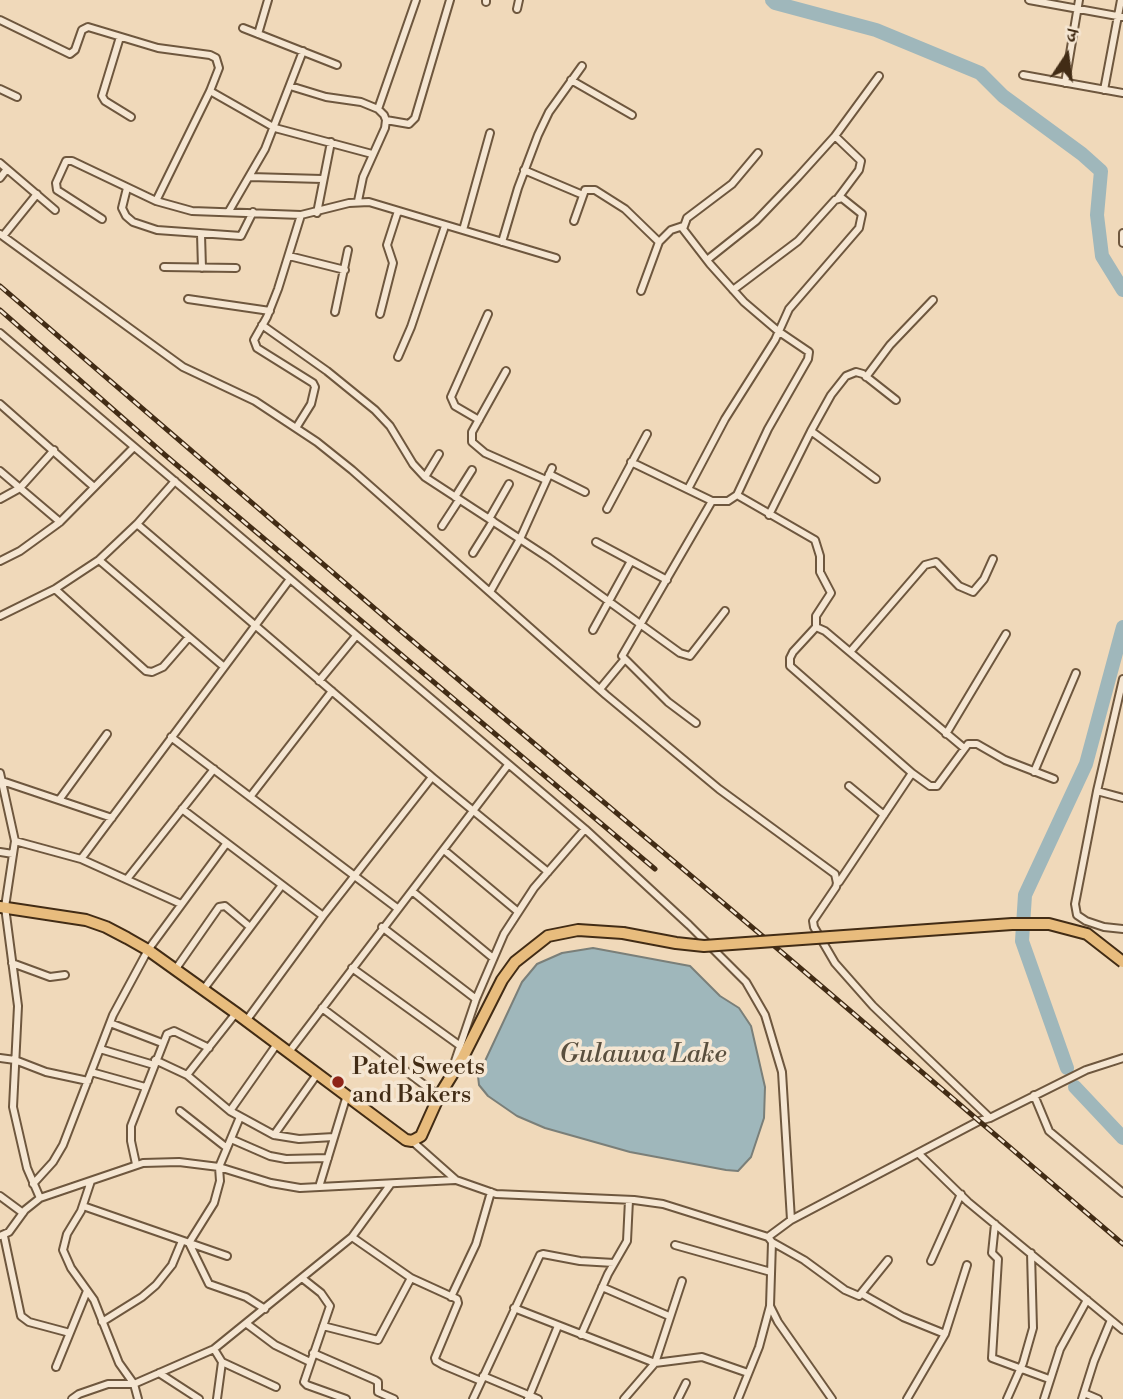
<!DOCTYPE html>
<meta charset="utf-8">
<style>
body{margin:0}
#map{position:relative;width:1123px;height:1399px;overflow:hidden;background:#f0d9ba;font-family:"Libre Bodoni","Noto Serif Devanagari",serif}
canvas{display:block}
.north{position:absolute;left:1032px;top:21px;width:70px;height:70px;-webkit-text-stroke:5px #f5e6d2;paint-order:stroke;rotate:13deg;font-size:19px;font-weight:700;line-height:28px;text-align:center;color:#422c15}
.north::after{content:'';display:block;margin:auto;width:24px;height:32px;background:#422c15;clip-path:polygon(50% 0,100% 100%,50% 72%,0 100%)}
</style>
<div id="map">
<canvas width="1123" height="1399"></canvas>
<div class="north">उ</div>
</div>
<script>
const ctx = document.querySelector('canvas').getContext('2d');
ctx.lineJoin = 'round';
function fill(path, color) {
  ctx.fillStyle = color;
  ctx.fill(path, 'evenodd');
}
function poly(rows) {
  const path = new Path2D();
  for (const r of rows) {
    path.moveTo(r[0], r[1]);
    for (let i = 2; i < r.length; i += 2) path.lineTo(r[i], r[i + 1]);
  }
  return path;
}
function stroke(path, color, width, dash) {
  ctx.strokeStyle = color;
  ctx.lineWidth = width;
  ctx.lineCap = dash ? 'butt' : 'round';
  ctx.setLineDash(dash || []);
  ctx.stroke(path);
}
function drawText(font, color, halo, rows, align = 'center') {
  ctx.font = font + ' "Libre Bodoni",serif';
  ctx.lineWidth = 7;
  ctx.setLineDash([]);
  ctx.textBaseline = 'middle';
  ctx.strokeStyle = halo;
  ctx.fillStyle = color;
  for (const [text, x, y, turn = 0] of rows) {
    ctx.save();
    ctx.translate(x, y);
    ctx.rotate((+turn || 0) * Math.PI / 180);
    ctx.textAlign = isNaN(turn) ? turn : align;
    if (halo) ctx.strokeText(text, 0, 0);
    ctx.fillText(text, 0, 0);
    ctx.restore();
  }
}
const water = poly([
 [593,948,690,966,720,996,739,1008,751,1026,765,1087,764,1118,751,1157,738,1171,726,1170,630,1152,545,1128,517,1116,488,1096,479,1085,478,1076,522,982,537,964,562,953,593,948]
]);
const river = poly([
 [772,0,775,3,876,30,980,73,1003,96,1082,154,1101,171,1097,215,1102,256,1123,290],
 [1067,1068,1022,941,1025,895,1086,764,1123,627],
 [1075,1087,1123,1138]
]);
const street = poly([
 [1029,0,1123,17],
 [486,2,486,0],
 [517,9,519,0],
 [0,20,70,54,75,50,82,30,88,27,158,48,210,55,216,58,219,68,210,91,156,201],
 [243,28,337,65],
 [258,34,268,0],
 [120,37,102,96,105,101,131,117],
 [1023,75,1123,93],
 [571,80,632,115],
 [1065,83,1079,0],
 [290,86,326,97,361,102,378,109,384,115,386,120,385,128,363,177,358,201],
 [0,89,17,97],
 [1104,90,1121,0],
 [210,91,275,128,372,154],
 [378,109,416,0],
 [386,120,409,124,415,118,450,0],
 [835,136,861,161,859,170,838,198],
 [758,153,732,184,687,218,683,229,710,264,744,302,778,331,809,352,808,359,768,429,737,495,815,540,820,556,820,572,831,593,816,616,816,627],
 [0,163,55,210],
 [524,170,583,195],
 [250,177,322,179],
 [0,178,7,169],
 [127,188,122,208,126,216,133,222,157,230,241,236,253,212],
 [229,211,265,149,303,51],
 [317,213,331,142],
 [102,219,57,190,56,183,66,161,72,161,156,201,192,211,301,215,349,203,369,202,556,258],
 [574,221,585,190,595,190,625,209,659,242],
 [463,230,490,133],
 [1123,233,1123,243],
 [0,234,183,367,255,401,317,442,352,470,606,695,719,789,835,874,837,883,836,887,813,921,814,927,835,963,873,1006,990,1118],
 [201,234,202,268],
 [3,236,37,194],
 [502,242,518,188,538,135,549,112,582,66],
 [289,256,345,270],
 [707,260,756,221,798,177,835,136,879,76],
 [164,267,236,268],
 [641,291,659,242,671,230,683,226],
 [188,299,270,311],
 [335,312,348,250],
 [380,314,393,263,387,245,398,211],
 [262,325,327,371,375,410,390,426,413,464,425,477,549,558,680,653,690,656,725,611],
 [0,333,585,829,689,925,746,982,765,1015,782,1072,791,1220],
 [398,357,411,327,445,226],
 [506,371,472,432,472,442,485,453,546,480],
 [866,377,890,345,933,300],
 [0,404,94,487],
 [479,420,455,406,451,397,488,314],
 [296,428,311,404,315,387,313,383,257,348,254,340,267,317,278,289,301,215],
 [811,431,876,479],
 [631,462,712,501,728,501,737,495],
 [0,471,60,522],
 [549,474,585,492],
 [425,477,439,454],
 [688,489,725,419,775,340,789,309,859,228,862,214,842,198,835,200,798,241,733,290],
 [455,497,472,470],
 [0,499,20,488,54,450],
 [607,509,647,434],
 [769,515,811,431,831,395,846,376,856,372,863,374,896,400],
 [489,519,509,484],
 [137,524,432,777,548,872],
 [442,526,459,500],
 [596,542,667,580],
 [473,553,493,521],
 [99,560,223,666],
 [0,561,20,551,60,522,134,447],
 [55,589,146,671,152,672,163,667,189,637],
 [490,592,520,539,552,468],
 [0,616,55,589,99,560,137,524,175,481],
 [593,630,631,561],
 [850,652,925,565,936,562,959,586,973,592,984,579,993,559],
 [1123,679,1097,791,1075,904,1077,915,1086,921,1104,927,1123,929],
 [319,681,356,636],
 [600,689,624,660],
 [696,723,668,702,622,656,712,501],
 [946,734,1006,634],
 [171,737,397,908],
 [1034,772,1076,673],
 [0,773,15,841,5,907,18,1006,13,1107,27,1168,40,1198],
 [912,773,790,666,790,658,793,652,816,627,825,631,964,748],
 [2,781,112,818],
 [849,786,884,815],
 [1097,791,1123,798],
 [250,797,332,691],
 [59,800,107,734],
 [182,809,323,916],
 [15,841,81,859,181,904],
 [444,850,517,911],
 [0,852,13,854],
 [81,859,290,579],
 [127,879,214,769],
 [839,882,912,773,930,786,937,786,968,744,977,744,1005,760,1054,779],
 [412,891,493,958],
 [382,927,476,999],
 [12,963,50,977,65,975],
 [352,968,459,1045],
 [175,970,219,907,225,906,250,927],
 [203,990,282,885],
 [322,1008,439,1096],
 [246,1021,323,916,432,777],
 [110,1023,162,1043],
 [100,1049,154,1065],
 [289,1052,508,765],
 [0,1058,15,1060,46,1072,88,1081],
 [155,1060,187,1075,230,1111,274,1135,299,1139,334,1137],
 [453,1067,476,999,504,934,534,888,585,829],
 [91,1072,145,1087],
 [187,1075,236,1013],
 [1034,1095,1049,1131,1123,1193],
 [180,1111,227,1148],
 [230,1111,277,1044],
 [240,1117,219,1167,220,1181,214,1203,189,1243,209,1284,246,1297,265,1309],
 [274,1135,318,1073],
 [231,1139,270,1156,286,1159,328,1158],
 [412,1141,456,1180,496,1194,634,1200,663,1204,768,1237,772,1242,770,1306,778,1322,832,1399],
 [919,1154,968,1202,1123,1330],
 [136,1164,131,1141,131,1126,167,1034,174,1031,209,1048],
 [91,1181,81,1211,67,1234,63,1250,71,1268,94,1300,119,1363,134,1384,138,1399],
 [33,1184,53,1162,63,1145,113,1015,148,950,226,844],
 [319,1187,347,1095],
 [0,1196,23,1213],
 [83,1206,227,1256],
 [995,1224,992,1253,998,1259,992,1358,1049,1379],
 [0,1236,9,1232,25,1210,40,1198,143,1163,179,1162,219,1167,271,1183,300,1188,455,1180],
 [4,1236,21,1316,29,1322,70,1333],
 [352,1237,411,1278,457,1299,458,1303,435,1358,436,1361,443,1365,481,1381],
 [768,1237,791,1220,979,1121,990,1118,1086,1070,1123,1058],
 [772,1242,804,1260,845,1290,859,1296,888,1260],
 [675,1245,771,1272],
 [931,1261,961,1194],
 [302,1278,321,1293,330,1306,304,1382,307,1385,346,1399],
 [602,1287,669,1316],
 [862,1294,903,1317,945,1334],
 [451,1297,476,1244,491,1192],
 [514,1308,655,1363,702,1357,748,1373],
 [102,1322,142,1297,156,1285,172,1265,182,1241],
 [247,1324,275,1345,310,1362],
 [323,1326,378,1340,411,1278],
 [581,1335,608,1274,627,1241,629,1200],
 [214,1349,222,1362,217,1399],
 [313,1353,375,1380,378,1382,378,1392,394,1399],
 [222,1362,276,1387],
 [56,1367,87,1291],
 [159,1373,199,1399],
 [483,1376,538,1399],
 [1084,1393,1098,1399],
 [72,1399,79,1394,108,1384,134,1384,214,1349,352,1237,390,1185],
 [473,1399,540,1255,543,1254,580,1261,614,1263],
 [528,1399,558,1326],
 [624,1399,655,1363,682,1281],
 [678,1399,686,1383],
 [738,1399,759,1347,770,1306],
 [907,1399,945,1334,967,1265],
 [1007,1399,1023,1363,1033,1328,1031,1253],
 [1044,1399,1060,1349,1087,1300],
 [1082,1399,1094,1361,1111,1320]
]);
const primary = poly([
 [0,907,86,920,106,927,127,938,148,950,236,1013,406,1140,412,1141,421,1136,439,1096,463,1057,502,980,515,962,548,936,578,930,623,933]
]);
const rail = poly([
 [0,286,402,632,785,955,1123,1244],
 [0,310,165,455,655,869]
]);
const primaryBridge = poly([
 [623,933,676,943,704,946,1012,924,1049,924,1087,934,1123,962]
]);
const markers = [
 [338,1082,7,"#8f2418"]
];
const poiNames = [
 ["Patel Sweets",352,1068],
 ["and Bakers",352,1096]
];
const waterNames = [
 ["Gulauwa Lake",643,1056]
];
fill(water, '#9fb7bb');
stroke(water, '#7a7f79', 2);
stroke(river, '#9fb7bb', 14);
stroke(street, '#6e573e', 10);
stroke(primary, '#422c15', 14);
stroke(street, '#f5e6d2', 6);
stroke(primary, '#e8bc7d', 10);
stroke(rail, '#422c15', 5);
stroke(rail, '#f5e6d2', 2.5, [8]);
stroke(primaryBridge, '#422c15', 14, []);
stroke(primaryBridge, '#e8bc7d', 10);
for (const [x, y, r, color] of markers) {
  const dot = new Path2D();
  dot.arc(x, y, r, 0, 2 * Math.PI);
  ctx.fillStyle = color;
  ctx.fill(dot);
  stroke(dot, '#f5e6d2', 2.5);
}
drawText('24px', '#422c15', '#f5e6d2', poiNames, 'left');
drawText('italic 26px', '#594f3e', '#f5e6d2', waterNames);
</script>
